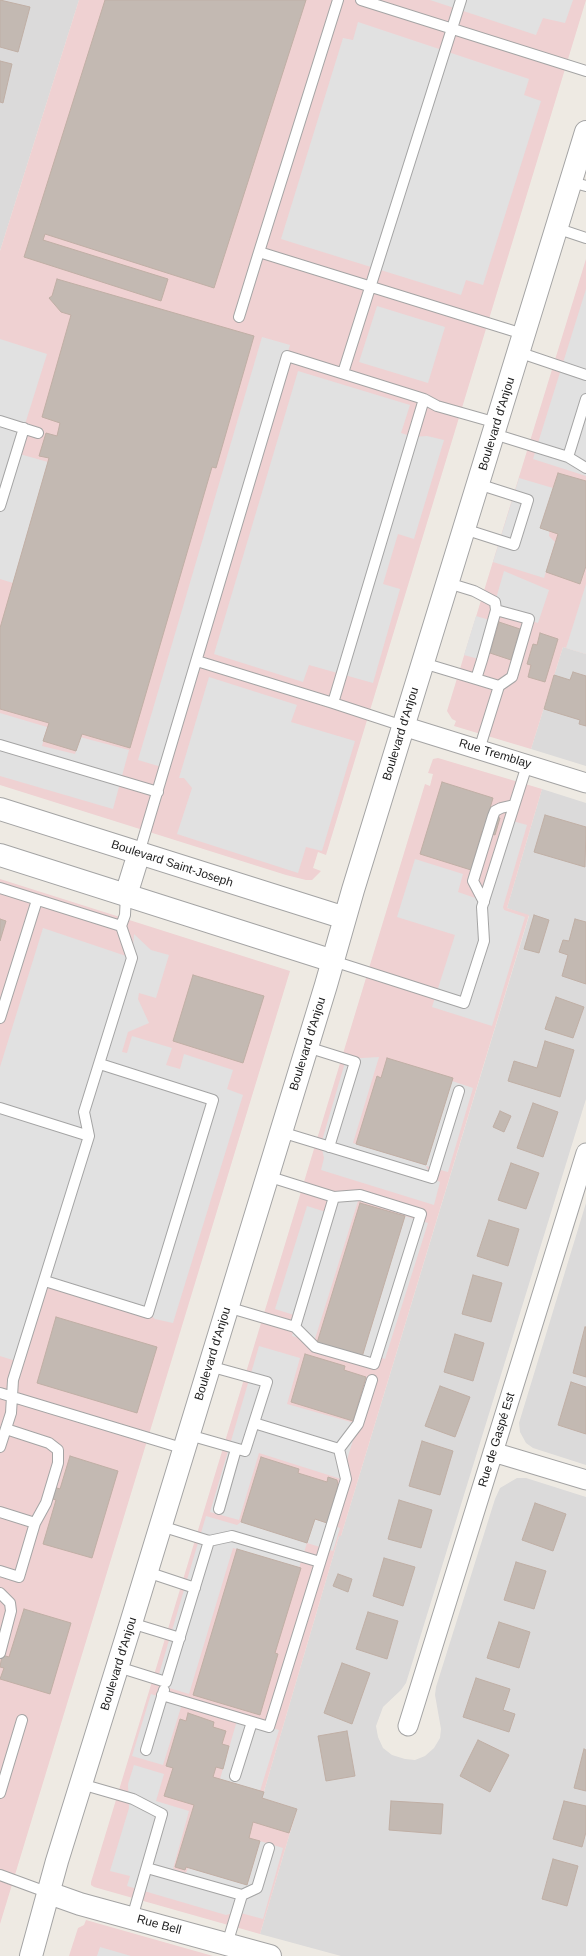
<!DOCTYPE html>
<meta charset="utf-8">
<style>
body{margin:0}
canvas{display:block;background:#eeeae3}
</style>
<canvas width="586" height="1956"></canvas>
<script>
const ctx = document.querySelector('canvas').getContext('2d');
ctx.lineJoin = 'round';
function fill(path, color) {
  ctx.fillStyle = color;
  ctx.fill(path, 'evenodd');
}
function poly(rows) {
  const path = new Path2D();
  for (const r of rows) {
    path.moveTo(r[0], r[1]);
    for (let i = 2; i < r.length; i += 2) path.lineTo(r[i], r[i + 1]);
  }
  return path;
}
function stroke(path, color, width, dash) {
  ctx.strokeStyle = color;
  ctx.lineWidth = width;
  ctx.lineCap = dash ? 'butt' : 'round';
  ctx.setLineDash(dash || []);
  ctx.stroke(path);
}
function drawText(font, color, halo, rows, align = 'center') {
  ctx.font = font + ' Arial,sans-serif';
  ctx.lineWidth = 3;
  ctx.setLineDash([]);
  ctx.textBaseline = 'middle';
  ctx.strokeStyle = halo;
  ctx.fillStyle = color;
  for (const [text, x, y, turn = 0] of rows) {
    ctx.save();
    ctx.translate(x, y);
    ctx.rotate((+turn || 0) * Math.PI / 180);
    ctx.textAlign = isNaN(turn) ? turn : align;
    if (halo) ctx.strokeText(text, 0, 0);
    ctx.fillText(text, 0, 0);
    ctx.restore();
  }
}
const residential = poly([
 [0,0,79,0,0,251],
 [563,647,586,654,586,766,531,749],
 [542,789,586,803,586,1099,406,1683,401,1690,383,1707,376,1726,378,1737,383,1748,392,1755,405,1759,415,1760,425,1756,434,1748,440,1738,441,1729,435,1695,436,1687,495,1499,500,1488,517,1478,526,1478,586,1497,586,1956,341,1956,260,1934,297,1809,262,1798,339,1536,341,1536,529,916,507,908],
 [586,1203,586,1465,533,1448,526,1443,520,1432,519,1423]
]);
const commercial = poly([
 [79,0,586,0,326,855,318,852,313,868,321,871,312,880,306,880,286,875,0,785,0,251],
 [586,259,586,654,563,647,531,749,454,726,456,721,452,719,447,711],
 [438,758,542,789,507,908,529,915,341,1536,339,1536,262,1798,297,1809,260,1934,94,1887,91,1885,91,1882,425,784,430,786,433,774,428,773,433,759],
 [0,879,290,971,0,1924],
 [86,1920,213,1956,69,1956,78,1928,84,1925]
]);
const parking = poly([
 [430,0,573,0,565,23,543,18,536,35],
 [358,22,529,79,524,95,541,101,483,285,466,280,461,295,281,239,343,38,353,40],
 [586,289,586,476,533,459],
 [377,306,445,327,428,383,359,362],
 [262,337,290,345,165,768,138,760],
 [0,339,47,354,16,453,48,462,13,583,0,579],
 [298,371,410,405,401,433,413,437,427,436,444,440,414,539,398,534,383,584,400,589,373,683,309,665,303,682,214,654],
 [519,478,553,488,549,536,555,542,544,578,493,562],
 [504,571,549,590,538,623,496,610,495,602],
 [586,584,586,654,566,648],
 [476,616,493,621,482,660,464,655],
 [209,677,297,705,291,722,355,741,322,851,306,847,298,873,177,834,192,788,184,778,179,778],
 [0,713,47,727,42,746,75,754,80,737,129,750,113,809,0,776],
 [509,820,527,825,503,907,504,910,525,917,492,1026,432,1007,455,935,397,917,415,859,463,874,458,892,484,901],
 [43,928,132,958,134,934,151,950,169,955,156,998,139,993,138,999,149,1023,128,1032,122,1052,127,1053,132,1036,172,1048,166,1065,180,1069,184,1054,233,1070,227,1089,243,1095,173,1323,155,1319,148,1313,45,1281,19,1362,0,1356,0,1067],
 [379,1057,353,1143,425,1165,452,1081,473,1088,448,1172,426,1166,432,1178,440,1182,434,1205,321,1170,324,1158,321,1144,346,1059],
 [340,1196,358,1201,314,1342,292,1336,297,1316,275,1309,307,1206,329,1213],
 [405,1216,428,1223,385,1359,377,1356,375,1361,362,1357],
 [259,1346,300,1358,287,1404,358,1424,341,1479,259,1453,239,1520,210,1512],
 [206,1516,237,1525,241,1522,315,1519,340,1528,333,1551,307,1543,299,1568,233,1548,189,1694,156,1684],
 [151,1694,182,1704,163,1765,132,1756],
 [238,1717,279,1730,260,1791,220,1779],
 [134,1765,164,1774,156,1801,189,1811,173,1869,186,1873,188,1868,247,1885,260,1841,283,1848,263,1919,237,1912,226,1915,127,1886,130,1876,110,1871,129,1808,128,1784],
 [100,1947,131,1956,97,1956]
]);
const building = poly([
 [0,0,30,7,18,52,0,47,0,0],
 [105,0,306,0,214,288,45,234,43,240,168,279,161,301,24,257,105,0],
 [0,61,12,64,3,103,0,102,0,61],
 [57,279,254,336,216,468,212,467,130,748,82,734,76,751,43,741,49,723,0,709,0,628,49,458,39,456,46,433,57,436,60,423,42,417,71,315,61,312,49,298,52,296,57,279],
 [558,473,586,481,586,566,580,584,546,572,558,534,540,528,558,473],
 [499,622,520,629,511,660,490,653,499,622],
 [540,633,558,639,545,682,528,677,531,665,527,664,533,644,537,645,540,633],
 [573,672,586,676,586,726,579,724,580,720,544,709,554,675,570,680,573,672],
 [442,782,493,798,488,815,500,818,495,835,482,831,471,870,420,854,442,782],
 [545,815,586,827,585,867,534,852,545,815],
 [534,915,549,920,539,953,524,949,534,915],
 [0,919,6,921,0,941,0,919],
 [575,919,586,922,586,984,562,976,568,955,559,952,563,940,569,941,575,919],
 [193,975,264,996,243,1063,173,1041,193,975],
 [556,997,584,1007,573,1038,545,1029,556,997],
 [545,1041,574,1050,560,1097,508,1081,514,1061,537,1068,545,1041],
 [387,1058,453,1078,426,1165,356,1144,377,1076,381,1078,387,1058],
 [533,1103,558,1112,543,1157,517,1148,533,1103],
 [500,1111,511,1116,504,1132,493,1127,500,1111],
 [511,1163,539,1173,526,1209,498,1200,511,1163],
 [360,1203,405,1216,362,1357,317,1343,360,1203],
 [489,1220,519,1229,508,1266,477,1256,489,1220],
 [473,1275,502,1283,491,1322,462,1314,473,1275],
 [56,1317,157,1347,137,1413,37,1383,56,1317],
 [585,1327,586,1327,586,1377,573,1373,585,1327],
 [455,1334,484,1343,473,1381,444,1372,455,1334],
 [305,1354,345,1366,344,1370,366,1377,353,1421,291,1402,305,1354],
 [571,1382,586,1387,586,1434,558,1425,571,1382],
 [440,1386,470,1397,455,1437,425,1426,440,1386],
 [422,1441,453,1451,440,1495,409,1486,422,1441],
 [70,1456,118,1471,92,1558,43,1544,56,1500,50,1498,54,1487,60,1489,70,1456],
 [261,1457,299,1469,298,1473,327,1482,328,1477,337,1480,338,1485,327,1523,315,1519,307,1543,241,1522,261,1457],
 [399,1500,432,1510,421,1548,388,1539,399,1500],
 [535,1503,566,1514,553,1551,522,1540,535,1503],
 [237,1549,301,1568,275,1653,278,1654,260,1715,193,1695,237,1549],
 [384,1558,415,1567,403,1606,373,1596,384,1558],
 [516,1562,546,1571,534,1609,504,1600,516,1562],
 [338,1574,352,1579,348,1592,333,1586,338,1574],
 [24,1609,71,1623,50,1694,0,1679,4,1668,0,1667,2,1655,9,1657,24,1609],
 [368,1612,398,1621,387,1659,356,1649,368,1612],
 [499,1622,530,1632,519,1668,487,1658,499,1622],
 [342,1663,370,1673,352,1724,324,1713,342,1663],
 [476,1678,510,1689,503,1710,515,1714,509,1732,463,1717,476,1678],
 [188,1713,214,1722,213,1727,226,1731,222,1744,229,1746,223,1769,216,1767,213,1777,264,1792,262,1798,297,1809,289,1833,253,1822,249,1838,260,1841,247,1885,186,1867,185,1870,175,1867,194,1805,164,1796,173,1768,166,1766,180,1719,186,1721,188,1713],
 [347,1731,355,1776,326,1781,318,1736,347,1731],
 [478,1740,509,1755,490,1792,460,1776,478,1740],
 [584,1749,586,1750,586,1791,574,1788,584,1749],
 [391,1801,443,1804,441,1834,389,1830,391,1801],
 [564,1801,586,1806,586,1832,582,1847,553,1839,564,1801],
 [553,1859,578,1866,567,1906,542,1899,553,1859]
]);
const service = poly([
 [338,0,259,252,523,334],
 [361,0,586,71],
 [571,182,586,186],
 [556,228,586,238],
 [239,317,259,252],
 [518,352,586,375],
 [343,373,461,0],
 [0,421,38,433],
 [494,434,568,457,586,399],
 [568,457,586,468],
 [0,506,24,428],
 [464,529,514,545,528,500,478,484],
 [496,610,529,619,512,677,499,686],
 [197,661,333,703,424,399],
 [423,663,476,679,482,660,496,610,495,602,474,591,448,583],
 [476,679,499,686,479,750],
 [333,703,403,726],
 [0,745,158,792],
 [139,853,287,356,424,399,437,406,497,423],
 [0,888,121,926,125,915,126,895],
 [484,902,473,881,493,816,495,811,501,808,514,805],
 [333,961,464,1003,484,941,482,907,527,765],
 [0,1018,37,900],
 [307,1047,355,1062,329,1147],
 [0,1108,89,1136],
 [281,1132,432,1178,459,1091],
 [45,1281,148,1313,213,1100,100,1064],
 [227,1307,295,1327,334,1197,267,1176],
 [295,1327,315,1347,374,1364,421,1214,360,1195,334,1197],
 [0,1393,185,1449],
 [254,1423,339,1449],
 [6,1429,49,1443,58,1450,58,1463,46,1503,35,1523],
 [189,1435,245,1451,267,1382,209,1366],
 [0,1447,11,1413,13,1380,89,1136,84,1112,132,958,121,926],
 [219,1509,236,1449],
 [0,1512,35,1523,19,1577,0,1571],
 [209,1541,232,1536,320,1562],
 [147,1572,195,1588],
 [0,1593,10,1603,11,1611,0,1653],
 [131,1623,180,1638],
 [118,1667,166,1682,209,1541,161,1526],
 [162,1695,269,1727,346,1479,339,1449,358,1424,372,1380],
 [146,1750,164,1690],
 [235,1776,252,1722],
 [81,1784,133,1799,162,1814,132,1918],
 [0,1793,22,1720],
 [147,1868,242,1895,227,1944],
 [0,1875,49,1893],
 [242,1895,257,1888,269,1848]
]);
const minor = poly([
 [403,726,586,783],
 [493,1452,586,1480],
 [408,1726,586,1153]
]);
const tertiary = poly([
 [0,809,345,918],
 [0,855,333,961],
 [126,895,139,853],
 [49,1893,80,1904,270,1956],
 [31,1956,57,1861,131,1623,326,985,353,890,586,132]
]);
const streetNames = [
 ["Boulevard d'Anjou",497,424,-73],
 ["Boulevard d'Anjou",401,734,-73],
 ["Rue Tremblay",495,754,17],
 ["Boulevard Saint-Joseph",172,864,18],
 ["Boulevard d'Anjou",308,1044,-73],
 ["Boulevard d'Anjou",213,1354,-73],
 ["Rue de Gaspé Est",497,1440,-73],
 ["Boulevard d'Anjou",119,1664,-73],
 ["Rue Bell",159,1925,15]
];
fill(residential, '#dbdada');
fill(commercial, '#efd1d2');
fill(parking, '#e1e1e1');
fill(building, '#c3b9b2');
stroke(building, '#c0afa5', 1);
stroke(service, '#a4a4a4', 12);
stroke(minor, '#a4a4a4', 21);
stroke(tertiary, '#a4a4a4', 24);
stroke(service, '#fff', 10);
stroke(minor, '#fff', 19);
stroke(tertiary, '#fff', 22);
drawText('12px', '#1d1d1d', '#fff', streetNames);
</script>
